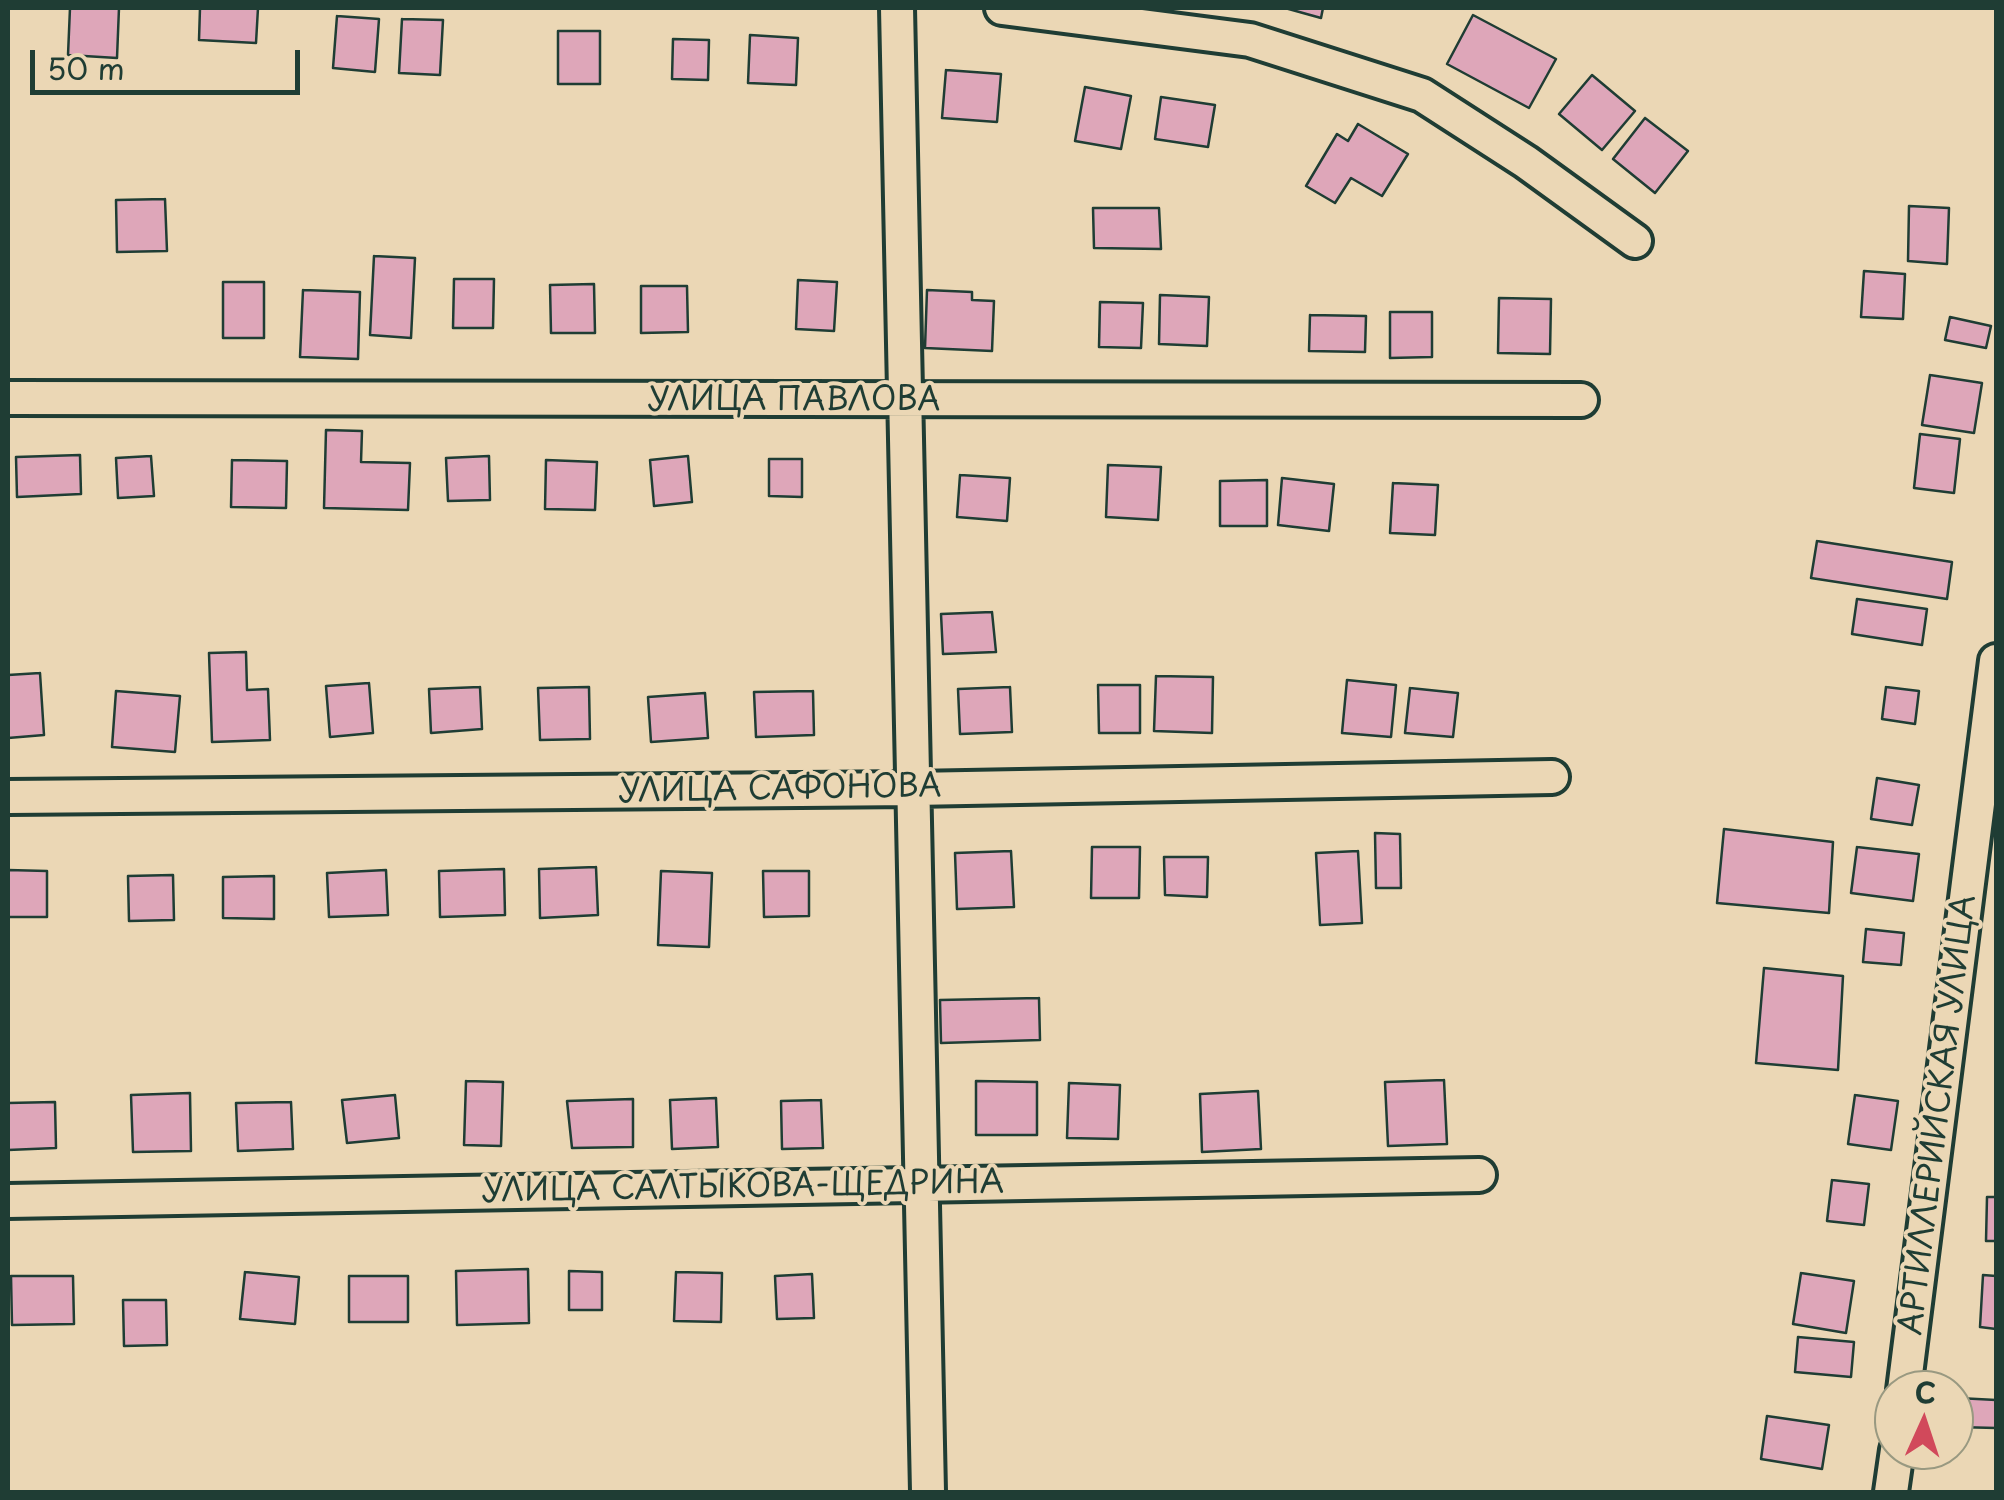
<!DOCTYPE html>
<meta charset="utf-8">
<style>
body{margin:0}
#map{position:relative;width:2004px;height:1500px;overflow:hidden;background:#ebd7b5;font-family:"Playpen Sans",sans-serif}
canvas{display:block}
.frame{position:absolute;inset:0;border:10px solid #1f3d34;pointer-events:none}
.north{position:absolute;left:1874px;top:1370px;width:100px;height:100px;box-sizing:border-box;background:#ebd7b5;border:2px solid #999981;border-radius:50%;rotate:3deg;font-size:28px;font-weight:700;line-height:40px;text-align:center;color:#1f3d34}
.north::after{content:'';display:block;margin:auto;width:35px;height:45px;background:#d1495b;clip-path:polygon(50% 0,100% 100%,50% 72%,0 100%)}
.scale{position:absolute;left:30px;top:50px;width:270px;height:45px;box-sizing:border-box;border:5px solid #1f3d34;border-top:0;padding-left:12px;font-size:30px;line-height:35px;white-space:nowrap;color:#1f3d34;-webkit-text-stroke:8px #ebd7b5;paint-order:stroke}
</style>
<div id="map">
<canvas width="2004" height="1500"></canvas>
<div class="frame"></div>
<div class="north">С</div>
<div class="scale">50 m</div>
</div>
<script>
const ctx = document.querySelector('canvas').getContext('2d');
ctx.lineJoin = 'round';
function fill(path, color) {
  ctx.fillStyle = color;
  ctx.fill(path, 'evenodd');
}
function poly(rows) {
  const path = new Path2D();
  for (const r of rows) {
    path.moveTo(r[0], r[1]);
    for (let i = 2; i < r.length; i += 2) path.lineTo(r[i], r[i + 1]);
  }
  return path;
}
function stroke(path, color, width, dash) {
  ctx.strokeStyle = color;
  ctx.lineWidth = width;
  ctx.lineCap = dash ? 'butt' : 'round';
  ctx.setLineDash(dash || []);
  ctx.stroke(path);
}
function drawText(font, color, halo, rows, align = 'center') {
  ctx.font = font + ' "Playpen Sans",sans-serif';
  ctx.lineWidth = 8;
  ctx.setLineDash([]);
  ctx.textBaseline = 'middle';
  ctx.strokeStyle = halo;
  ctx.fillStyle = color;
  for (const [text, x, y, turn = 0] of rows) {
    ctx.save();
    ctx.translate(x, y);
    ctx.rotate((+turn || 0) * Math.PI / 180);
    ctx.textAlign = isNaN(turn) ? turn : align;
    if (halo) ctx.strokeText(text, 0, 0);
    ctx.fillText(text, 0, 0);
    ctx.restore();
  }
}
const building = poly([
 [70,8,119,8,117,58,68,55,70,8],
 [200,8,258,8,256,43,199,40,200,8],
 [1285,8,1323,8,1321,18,1285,8],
 [1473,15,1556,59,1529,108,1447,64,1473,15],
 [337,16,379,19,375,72,333,68,337,16],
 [402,19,443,20,440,75,399,73,402,19],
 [558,31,600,31,600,84,558,84,558,31],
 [750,35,798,38,796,85,748,83,750,35],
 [673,39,709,40,708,80,672,79,673,39],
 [946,70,1001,74,997,122,942,118,946,70],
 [1592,75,1635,111,1602,150,1559,114,1592,75],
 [1085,87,1131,96,1121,149,1075,141,1085,87],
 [1161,97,1215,105,1208,147,1155,139,1161,97],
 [1645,118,1688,151,1655,193,1613,159,1645,118],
 [1358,124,1408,154,1382,196,1351,178,1335,203,1306,186,1337,134,1348,141,1358,124],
 [165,199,167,251,117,252,116,200,165,199],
 [1909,206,1949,208,1947,264,1908,261,1909,206],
 [1093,208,1159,208,1161,249,1094,248,1093,208],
 [374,256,415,258,411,338,370,335,374,256],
 [1864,271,1905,274,1903,319,1861,317,1864,271],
 [454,279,494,279,493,328,453,328,454,279],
 [798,280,837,282,834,331,796,329,798,280],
 [223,282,264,282,264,338,223,338,223,282],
 [594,284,595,333,551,333,550,285,594,284],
 [641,286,687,286,688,332,641,333,641,286],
 [303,290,360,292,358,359,300,357,303,290],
 [927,290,972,292,972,300,994,301,992,351,925,348,927,290],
 [1160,295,1209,297,1207,346,1159,344,1160,295],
 [1499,298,1551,299,1550,354,1498,353,1499,298],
 [1100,302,1143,303,1141,348,1099,347,1100,302],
 [1390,312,1432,312,1432,357,1390,358,1390,312],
 [1310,315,1366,316,1365,352,1309,351,1310,315],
 [1950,317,1991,326,1986,348,1945,340,1950,317],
 [1930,375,1982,383,1974,433,1922,425,1930,375],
 [326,430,362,431,361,462,410,463,408,510,324,508,326,430],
 [1920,434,1960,439,1954,493,1914,488,1920,434],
 [80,455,81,494,17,497,16,457,80,455],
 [151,456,154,496,118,498,116,458,151,456],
 [489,456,490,500,448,501,446,458,489,456],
 [688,456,692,502,654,506,650,460,688,456],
 [769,459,802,459,802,497,769,496,769,459],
 [232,460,287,461,286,508,231,507,232,460],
 [546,460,597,462,595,510,545,509,546,460],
 [1108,465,1161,467,1158,520,1106,517,1108,465],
 [960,475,1010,478,1007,521,957,517,960,475],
 [1282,478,1334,484,1329,531,1278,525,1282,478],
 [1267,480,1267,526,1220,526,1220,481,1267,480],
 [1393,483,1438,485,1435,535,1390,533,1393,483],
 [1817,541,1952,562,1947,599,1811,578,1817,541],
 [1857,599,1927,609,1922,645,1852,634,1857,599],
 [992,612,996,652,943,654,941,614,992,612],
 [246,652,247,690,268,689,270,740,212,742,209,653,246,652],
 [40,673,44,735,8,738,8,675,40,673],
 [1156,676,1213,677,1212,733,1154,731,1156,676],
 [1347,680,1396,685,1391,737,1342,733,1347,680],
 [369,683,373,733,330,737,326,686,369,683],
 [1098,685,1140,685,1140,733,1099,733,1098,685],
 [480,687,482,729,431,733,429,689,480,687],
 [589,687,590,739,540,740,538,688,589,687],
 [1010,687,1012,732,960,734,958,689,1010,687],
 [1886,687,1919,691,1915,724,1882,719,1886,687],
 [1410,688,1458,693,1453,737,1405,733,1410,688],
 [116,691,180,696,175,752,112,747,116,691],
 [813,691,814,735,756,737,754,692,813,691],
 [705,693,708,738,651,742,648,697,705,693],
 [1877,778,1919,785,1912,825,1871,819,1877,778],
 [1724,829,1833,842,1829,913,1717,903,1724,829],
 [1375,833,1400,834,1401,888,1376,888,1375,833],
 [1092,847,1140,847,1139,898,1091,898,1092,847],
 [1857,847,1919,854,1913,901,1851,893,1857,847],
 [1011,851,1014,907,957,909,955,853,1011,851],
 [1358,851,1362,923,1320,925,1316,853,1358,851],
 [1164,857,1208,857,1207,897,1165,895,1164,857],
 [596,867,598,915,540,918,539,869,596,867],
 [504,869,505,915,440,917,439,871,504,869],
 [8,870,47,871,47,917,8,917,8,870],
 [386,870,388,915,329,917,327,873,386,870],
 [661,871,712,873,709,947,658,945,661,871],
 [763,871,809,871,809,916,764,917,763,871],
 [173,875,174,920,129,921,128,876,173,875],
 [274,876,274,919,223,918,223,877,274,876],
 [1866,929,1904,933,1901,965,1863,962,1866,929],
 [1764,968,1843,976,1838,1070,1756,1063,1764,968],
 [1039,998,1040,1040,941,1043,940,1000,1039,998],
 [1444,1080,1447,1144,1388,1146,1385,1082,1444,1080],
 [466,1081,503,1082,501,1146,464,1145,466,1081],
 [976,1081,1037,1082,1037,1135,976,1135,976,1081],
 [1069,1083,1120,1085,1118,1139,1067,1138,1069,1083],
 [1258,1091,1261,1149,1202,1152,1200,1094,1258,1091],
 [190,1093,191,1151,133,1152,131,1095,190,1093],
 [395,1095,399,1138,347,1143,342,1100,395,1095],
 [1855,1095,1898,1101,1891,1150,1848,1144,1855,1095],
 [716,1098,718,1147,672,1149,670,1100,716,1098],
 [633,1099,633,1147,572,1148,567,1101,633,1099],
 [821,1100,823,1148,782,1149,781,1101,821,1100],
 [55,1102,56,1148,8,1150,8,1103,55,1102],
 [291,1102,293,1149,238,1151,236,1103,291,1102],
 [1832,1180,1869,1184,1864,1225,1827,1221,1832,1180],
 [1987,1197,1996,1197,1996,1241,1986,1241,1987,1197],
 [528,1269,529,1323,457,1325,456,1271,528,1269],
 [569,1271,602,1272,602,1310,569,1310,569,1271],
 [245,1272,299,1277,295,1324,240,1319,245,1272],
 [676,1272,722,1273,721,1322,674,1321,676,1272],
 [1801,1273,1854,1281,1846,1333,1793,1324,1801,1273],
 [812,1274,814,1318,777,1319,775,1276,812,1274],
 [1983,1275,1996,1276,1996,1329,1980,1327,1983,1275],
 [11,1276,73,1276,74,1324,12,1325,11,1276],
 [349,1276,408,1276,408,1322,349,1322,349,1276],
 [123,1300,166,1300,167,1345,124,1346,123,1300],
 [1798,1337,1854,1342,1851,1377,1795,1372,1798,1337],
 [1958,1398,1996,1400,1996,1428,1957,1427,1958,1398],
 [1767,1416,1829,1425,1822,1469,1761,1459,1767,1416]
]);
const minor = poly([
 [897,8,928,1492],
 [1002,8,1250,40,1422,95,1526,162,1635,241],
 [8,398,1581,400],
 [8,797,913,789,1552,777],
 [8,1201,1479,1175],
 [1904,1390,1996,661],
 [1891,1492,1897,1450]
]);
const streetNames = [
 ["УЛИЦА ПАВЛОВА",794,401],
 ["УЛИЦА САФОНОВА",780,790,-1],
 ["АРТИЛЛЕРИЙСКАЯ УЛИЦА",1939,1115,-83],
 ["УЛИЦА САЛТЫКОВА-ЩЕДРИНА",743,1188,-1]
];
fill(building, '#dea6b9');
stroke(building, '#1f3d34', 2.5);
stroke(minor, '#1f3d34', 40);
stroke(minor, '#ebd7b5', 32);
drawText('32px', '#1f3d34', '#ebd7b5', streetNames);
</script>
